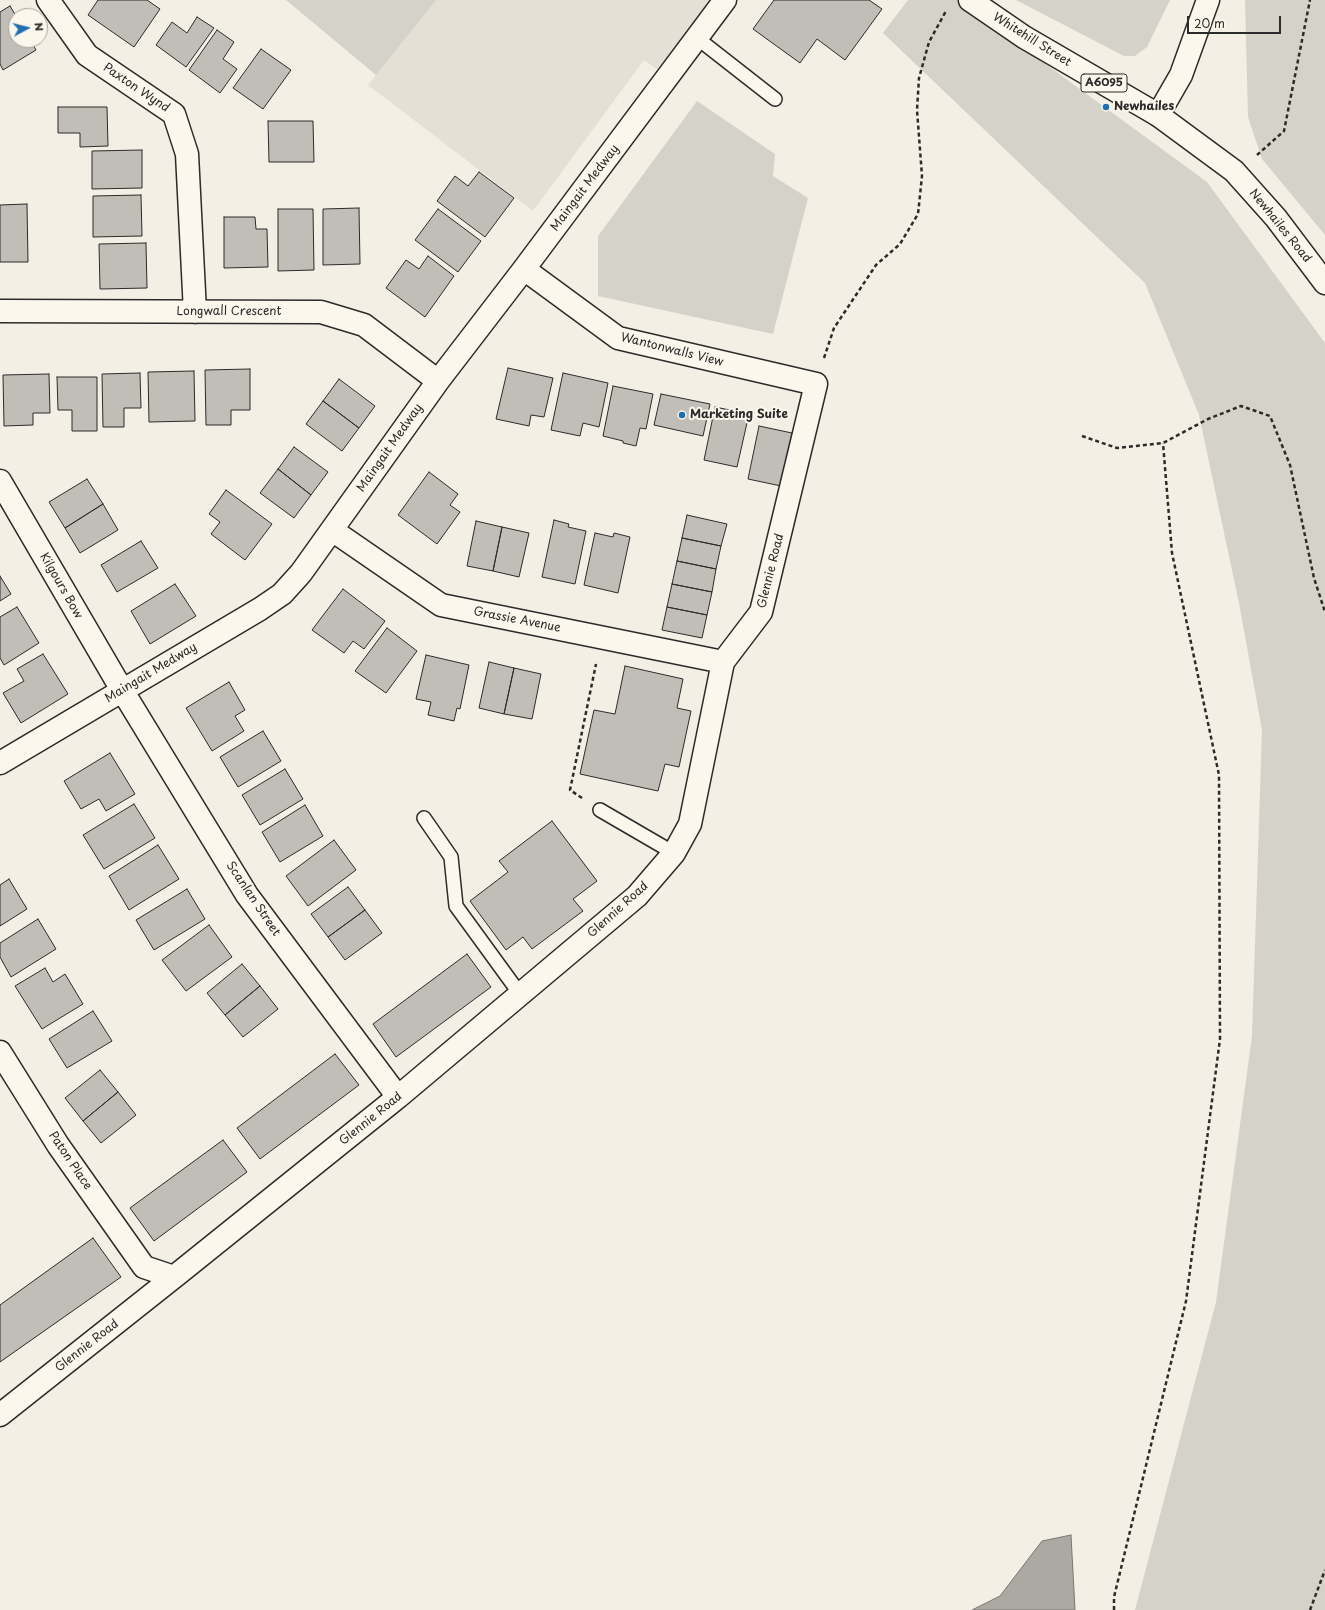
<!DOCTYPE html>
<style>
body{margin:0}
#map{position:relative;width:1325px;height:1610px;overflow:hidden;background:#f3efe4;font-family:"Playpen Sans",sans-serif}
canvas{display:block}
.north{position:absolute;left:8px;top:8px;width:40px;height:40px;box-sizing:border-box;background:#fbf7ec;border:1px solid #a8a59f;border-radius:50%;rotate:83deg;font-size:11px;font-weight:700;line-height:16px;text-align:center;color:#2b2b2b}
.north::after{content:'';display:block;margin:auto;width:14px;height:18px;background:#1f6fb2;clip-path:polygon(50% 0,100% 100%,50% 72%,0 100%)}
.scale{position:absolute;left:1187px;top:16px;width:94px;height:18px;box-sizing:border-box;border:2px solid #2b2b2b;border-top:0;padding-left:5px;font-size:12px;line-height:14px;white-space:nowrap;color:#2b2b2b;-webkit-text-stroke:3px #fbf7ec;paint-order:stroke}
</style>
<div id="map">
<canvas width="1325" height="1610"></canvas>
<div class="north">N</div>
<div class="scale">20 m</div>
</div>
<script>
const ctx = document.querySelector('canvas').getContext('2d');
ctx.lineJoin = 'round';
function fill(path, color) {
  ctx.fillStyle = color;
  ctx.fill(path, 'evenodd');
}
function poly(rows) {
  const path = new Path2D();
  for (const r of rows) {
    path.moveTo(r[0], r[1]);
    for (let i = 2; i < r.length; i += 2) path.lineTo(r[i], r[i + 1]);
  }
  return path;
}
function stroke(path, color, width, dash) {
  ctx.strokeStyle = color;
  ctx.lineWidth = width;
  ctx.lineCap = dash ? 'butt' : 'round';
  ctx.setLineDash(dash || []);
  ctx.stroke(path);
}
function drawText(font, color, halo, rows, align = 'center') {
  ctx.font = font + ' "Playpen Sans",sans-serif';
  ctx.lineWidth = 4;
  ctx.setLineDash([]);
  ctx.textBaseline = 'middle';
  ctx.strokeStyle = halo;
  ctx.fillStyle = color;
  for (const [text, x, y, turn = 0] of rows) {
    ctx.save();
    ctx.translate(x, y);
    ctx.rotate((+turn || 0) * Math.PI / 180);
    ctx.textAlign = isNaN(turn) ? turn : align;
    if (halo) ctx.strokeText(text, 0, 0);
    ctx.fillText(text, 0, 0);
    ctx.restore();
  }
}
const built = poly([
 [435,0,710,0,658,70,644,60,533,211,368,85]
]);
const green = poly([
 [286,0,436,0,376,75],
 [908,0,958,0,1207,182,1325,343,1325,1610,1135,1610,1216,1302,1252,1036,1262,730,1239,603,1199,415,1145,283,883,33],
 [1016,0,1170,0,1147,47,1135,56,1124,56],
 [1245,0,1325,0,1325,235,1262,159,1248,117],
 [697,101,775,154,773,176,808,198,773,334,598,296,598,236]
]);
const water = poly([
 [1071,1535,1075,1610,972,1610,1000,1596,1042,1541,1071,1535]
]);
const building = poly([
 [98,0,147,0,160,9,134,47,88,15,98,0],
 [774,0,869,0,882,9,845,60,817,39,800,63,753,29,774,0],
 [10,6,16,16,16,40,30,40,36,50,3,70,0,64,0,12,10,6],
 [197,17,214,28,186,67,156,45,172,22,187,33,197,17],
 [217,30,234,42,223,59,237,69,220,93,189,70,217,30],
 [261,49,291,70,263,109,233,88,261,49],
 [58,107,107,107,108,146,80,147,80,133,58,133,58,107],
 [268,121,313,121,314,162,269,162,268,121],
 [142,150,142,188,92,189,92,151,142,150],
 [479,172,514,198,485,237,437,201,455,176,468,186,479,172],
 [141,195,142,236,93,237,93,196,141,195],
 [27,204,28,262,0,262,0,205,27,204],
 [359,208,360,264,323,265,323,209,359,208],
 [278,209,313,209,314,270,278,271,278,209],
 [438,209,481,241,458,272,415,240,438,209],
 [224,217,255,217,256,229,267,229,268,267,224,268,224,217],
 [146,243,147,288,100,289,99,244,146,243],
 [428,256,454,276,425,317,386,288,406,260,419,269,428,256],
 [508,368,553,378,544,417,531,415,529,426,496,419,508,368],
 [250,369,250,410,231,410,231,425,206,425,205,370,250,369],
 [194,371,195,421,149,422,148,372,194,371],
 [140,373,141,408,124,408,124,427,103,427,102,374,140,373],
 [563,373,608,383,599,427,583,423,580,436,551,430,563,373],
 [49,374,50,413,33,413,33,425,4,426,3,375,49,374],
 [57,377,97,377,97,431,72,431,72,410,58,410,57,377],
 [339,379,375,406,359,428,323,401,339,379],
 [613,386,653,394,646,429,640,428,636,446,623,443,623,441,603,436,613,386],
 [661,394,710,404,703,436,654,425,661,394],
 [323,401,359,428,342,451,306,424,323,401],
 [715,407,749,414,737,467,704,460,715,407],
 [759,426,792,433,781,486,748,479,759,426],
 [294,447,328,472,311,495,278,469,294,447],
 [278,469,311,495,294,518,260,493,278,469],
 [429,472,458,494,450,505,460,512,437,544,398,515,429,472],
 [87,479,103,504,65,528,49,502,87,479],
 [226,490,272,524,245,560,211,534,220,522,209,514,226,490],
 [103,504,118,530,80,553,65,528,103,504],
 [687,515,727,524,721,546,682,538,687,515],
 [554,520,569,524,568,527,586,531,575,584,542,577,554,520],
 [476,521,502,527,493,571,467,566,476,521],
 [502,527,529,533,519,577,493,571,502,527],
 [595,533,613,537,614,533,630,537,618,593,584,585,595,533],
 [682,538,721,546,716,569,677,561,682,538],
 [141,541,158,568,117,592,101,565,141,541],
 [677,561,716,569,712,592,672,584,677,561],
 [0,576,11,594,0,601,0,576],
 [175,584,196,616,150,644,131,611,175,584],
 [672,584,712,592,707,615,667,607,672,584],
 [343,589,385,621,364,649,353,641,344,653,312,630,343,589],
 [17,607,39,643,4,665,0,658,0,617,17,607],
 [667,607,707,615,702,638,662,630,667,607],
 [387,628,417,651,386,693,355,671,387,628],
 [43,654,68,694,21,723,3,693,24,681,17,669,43,654],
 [426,655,469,665,460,709,457,708,454,721,428,715,431,702,416,699,426,655],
 [489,662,514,668,504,714,479,708,489,662],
 [625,666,683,679,677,708,691,711,679,767,665,764,658,791,580,774,594,710,615,714,625,666],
 [514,668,541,674,532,719,504,714,514,668],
 [229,682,245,710,235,716,244,731,212,751,186,708,229,682],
 [263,731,281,761,238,787,220,757,263,731],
 [110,753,135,794,106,811,99,799,81,809,64,781,110,753],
 [285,769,303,799,260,825,242,795,285,769],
 [134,804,155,838,104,869,83,835,134,804],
 [305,805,323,836,280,862,262,832,305,805],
 [552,821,597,881,573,899,583,911,532,949,523,937,506,950,470,901,508,872,499,861,552,821],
 [334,840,356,870,308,906,286,876,334,840],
 [158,845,179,879,129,910,109,876,158,845],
 [9,879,27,909,0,926,0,885,9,879],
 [348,887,365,910,328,937,311,914,348,887],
 [187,889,205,919,154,950,136,920,187,889],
 [365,910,382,933,345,960,328,937,365,910],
 [38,919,56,949,11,977,0,957,0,943,38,919],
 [209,925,232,957,186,991,162,960,209,925],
 [467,954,491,987,396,1057,373,1024,467,954],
 [242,964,260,986,225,1015,207,993,242,964],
 [45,968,53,982,65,974,83,1004,42,1029,15,986,45,968],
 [260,986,278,1009,243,1037,225,1015,260,986],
 [93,1011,112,1041,67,1068,49,1039,93,1011],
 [335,1054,359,1085,260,1159,237,1128,335,1054],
 [100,1070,118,1092,83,1121,65,1098,100,1070],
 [118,1092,136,1115,101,1143,83,1121,118,1092],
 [223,1140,247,1172,154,1241,130,1208,223,1140],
 [93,1238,121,1277,0,1362,0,1305,93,1238]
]);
const path = poly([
 [1257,155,1284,131,1310,0],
 [824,358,834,328,876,265,900,244,918,214,922,176,917,110,919,78,929,42,946,11],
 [1082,436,1117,448,1163,443,1208,419,1241,406,1270,416,1290,465,1314,578,1325,612],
 [582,798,570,790,596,664],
 [1114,1610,1114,1597,1186,1301,1220,1039,1219,775,1172,553,1163,443],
 [1310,1610,1325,1570]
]);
const lane = poly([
 [697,38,775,99],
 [600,810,674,853],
 [424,818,451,857,456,906,520,994]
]);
const street = poly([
 [48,0,87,55,174,114,187,154,195,312],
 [1158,115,1181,75,1208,0],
 [0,311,321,312,364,325,438,381],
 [0,481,122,690,247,895,398,1097],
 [332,530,441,605,723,662],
 [0,763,260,609,282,594,301,573,438,381,524,269,725,0],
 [0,1052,58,1145,144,1267,174,1277,398,1097,637,896,674,853,690,824,723,662,761,612,816,384,618,338,524,269],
 [0,1415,174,1277]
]);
const primary = poly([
 [970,0,1024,37,1158,115,1234,171,1276,218,1325,283]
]);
const markers = [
 [1106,107,4,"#1f6fb2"],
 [682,415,4,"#1f6fb2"]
];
const shields = [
 [1104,83,46]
];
const shieldNames = [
 ["A6095",1104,83]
];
const streetNames = [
 ["Whitehill Street",1032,40,32],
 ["Paxton Wynd",136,88,34],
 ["Maingait Medway",585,188,-53],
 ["Newhailes Road",1280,226,51],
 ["Longwall Crescent",229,312],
 ["Wantonwalls View",672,350,14],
 ["Maingait Medway",390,448,-55],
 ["Glennie Road",771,571,-76],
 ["Kilgours Bow",61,586,60],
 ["Grassie Avenue",517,620,11],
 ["Maingait Medway",151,673,-31],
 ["Scanlan Street",253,899,56],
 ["Glennie Road",618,910,-42],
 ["Glennie Road",371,1119,-39],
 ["Paton Place",70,1161,56],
 ["Glennie Road",87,1346,-38]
];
const poiNames = [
 ["Newhailes",1114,107],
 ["Marketing Suite",690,415]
];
fill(built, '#e4e0d6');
fill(green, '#d5d2c9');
fill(water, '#aca9a2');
stroke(water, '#787772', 1);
fill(building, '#c0beb6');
stroke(building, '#2b2b2b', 1);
stroke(lane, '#2b2b2b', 16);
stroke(street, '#2b2b2b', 25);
stroke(primary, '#2b2b2b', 25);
stroke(path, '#2b2b2b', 2.5, [4, 3]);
stroke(lane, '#fbf7ec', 13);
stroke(street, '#fbf7ec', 22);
stroke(primary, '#fbf7ec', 22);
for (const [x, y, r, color] of markers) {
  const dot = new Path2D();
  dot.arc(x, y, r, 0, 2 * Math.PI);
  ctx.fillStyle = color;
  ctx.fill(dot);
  stroke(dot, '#fbf7ec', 1.5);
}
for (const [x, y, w] of shields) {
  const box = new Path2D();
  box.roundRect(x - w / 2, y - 9, w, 18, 3);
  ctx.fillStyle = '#fbf7ec';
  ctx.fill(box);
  stroke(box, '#2b2b2b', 1);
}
drawText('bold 11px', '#2b2b2b', null, shieldNames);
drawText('12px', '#2b2b2b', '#fbf7ec', streetNames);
drawText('bold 12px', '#2b2b2b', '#fbf7ec', poiNames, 'left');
</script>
